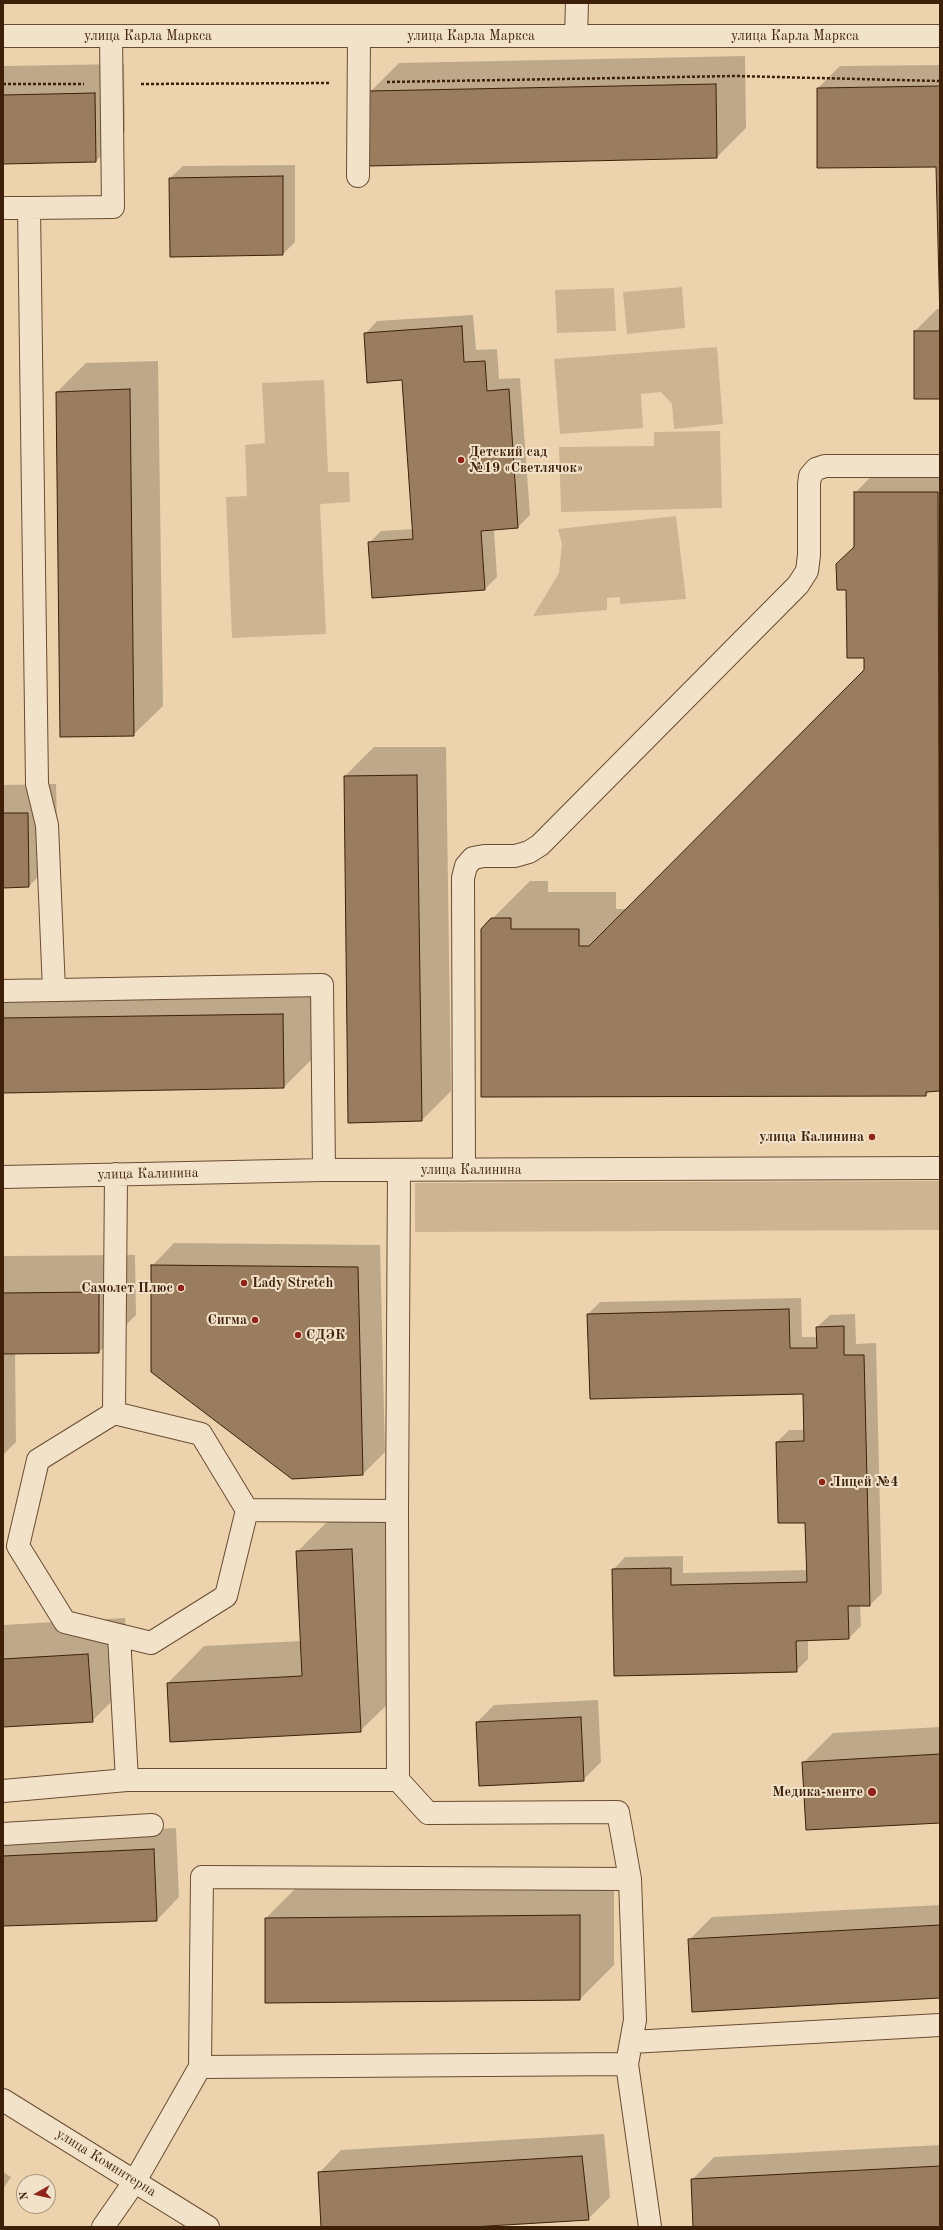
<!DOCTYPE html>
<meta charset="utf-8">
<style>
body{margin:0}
#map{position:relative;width:943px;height:2230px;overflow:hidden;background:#edd3ad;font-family:"Old Standard TT",serif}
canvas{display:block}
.frame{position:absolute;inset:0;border:4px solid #3e1f08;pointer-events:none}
.north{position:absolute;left:16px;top:2174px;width:40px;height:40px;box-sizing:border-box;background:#f3e2ca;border:1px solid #ab947c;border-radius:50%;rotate:262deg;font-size:11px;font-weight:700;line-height:16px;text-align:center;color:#3e1f08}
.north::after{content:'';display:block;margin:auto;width:14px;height:18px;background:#8f2418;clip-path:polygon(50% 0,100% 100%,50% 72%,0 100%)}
</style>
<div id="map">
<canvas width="943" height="2230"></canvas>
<div class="frame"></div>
<div class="north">N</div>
</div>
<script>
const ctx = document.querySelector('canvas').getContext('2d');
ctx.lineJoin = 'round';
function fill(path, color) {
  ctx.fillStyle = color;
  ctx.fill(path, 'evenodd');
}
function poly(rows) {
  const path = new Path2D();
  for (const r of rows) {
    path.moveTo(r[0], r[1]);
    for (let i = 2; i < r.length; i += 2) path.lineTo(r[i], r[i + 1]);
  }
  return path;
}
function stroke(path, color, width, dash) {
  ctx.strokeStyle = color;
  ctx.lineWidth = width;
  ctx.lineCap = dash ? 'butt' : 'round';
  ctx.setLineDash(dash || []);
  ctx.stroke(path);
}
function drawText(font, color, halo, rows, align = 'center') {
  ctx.font = font + ' "Old Standard TT",serif';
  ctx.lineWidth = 4;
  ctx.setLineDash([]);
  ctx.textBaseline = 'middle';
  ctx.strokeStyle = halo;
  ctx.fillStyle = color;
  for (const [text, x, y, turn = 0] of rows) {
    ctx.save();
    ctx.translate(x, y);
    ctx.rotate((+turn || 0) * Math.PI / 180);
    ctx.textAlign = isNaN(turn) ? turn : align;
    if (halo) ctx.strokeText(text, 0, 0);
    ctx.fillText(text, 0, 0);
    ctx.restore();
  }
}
const green = poly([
 [682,287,685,328,627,334,623,292],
 [614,288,616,331,557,333,555,290],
 [717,347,723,424,674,429,672,404,661,392,641,394,643,428,560,434,554,359],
 [324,380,328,472,349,472,350,502,320,504,326,634,232,638,226,497,247,496,245,445,265,443,262,383],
 [720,431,722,508,561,512,559,447,654,446,654,432],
 [676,516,686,599,620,604,620,597,607,598,607,610,533,616,559,573,562,544,558,529],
 [940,1181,940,1230,415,1232,415,1183]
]);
const shadow = poly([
 [745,56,746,128,717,157,370,92,399,63],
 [124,64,125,132,96,161,3,163,3,66],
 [940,65,940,286,937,166,818,88,840,66],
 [295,165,295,242,283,254,170,178,183,166],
 [937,309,940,309,940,398,915,331],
 [473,315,476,350,497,349,499,379,520,378,530,515,518,527,494,529,497,577,485,589,373,597,369,543,381,531,414,529,403,379,365,334,377,321],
 [158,361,163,706,133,735,61,736,57,392,86,363],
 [892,455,940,455,940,1090,930,1091,926,1095,482,1096,482,929,530,881,548,881,548,892,616,892,616,909,628,909,865,670,855,547,855,493],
 [374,747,446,747,451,1091,422,1120,345,776],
 [56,784,58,857,29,886,3,887,3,785],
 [312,985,313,1058,284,1087,3,1092,3,990],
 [174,1243,380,1245,385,1452,363,1474,152,1266],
 [135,1255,136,1315,99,1352,15,1352,16,1442,3,1455,3,1256],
 [801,1298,802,1337,817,1337,817,1327,830,1315,855,1314,856,1344,876,1343,882,1593,870,1605,860,1605,861,1626,849,1638,808,1640,808,1659,796,1671,613,1570,625,1557,683,1556,683,1573,807,1570,806,1522,777,1442,789,1430,805,1430,804,1393,588,1314,600,1302],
 [388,1512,397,1695,360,1731,171,1741,168,1683,204,1646,301,1641,297,1552,334,1515],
 [125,1618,129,1684,92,1721,3,1726,3,1625],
 [598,1700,601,1762,583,1780,477,1722,494,1705],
 [940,1727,940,1822,803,1763,833,1733],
 [176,1828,179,1897,157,1920,3,1925,3,1835],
 [614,1881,614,1965,580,1999,266,2002,266,1918,300,1884],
 [940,1905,940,1997,689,1940,712,1917],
 [604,2134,610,2197,588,2219,454,2227,322,2227,319,2173,341,2150],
 [940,2145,940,2227,694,2227,692,2180,714,2157],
 [3,2172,11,2177,3,2189]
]);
const building = poly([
 [716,84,717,158,369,166,369,91,716,84],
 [940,86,940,320,936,167,817,168,817,88,940,86],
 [95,93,96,162,3,164,3,95,95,93],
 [283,176,283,255,170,257,169,178,283,176],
 [462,326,464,362,485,361,487,391,509,389,518,528,481,531,485,590,372,598,368,542,413,539,402,380,367,383,364,333,462,326],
 [914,331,940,331,940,399,914,399,914,331],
 [130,389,134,736,60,737,56,392,130,389],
 [854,492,938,492,940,1091,926,1092,926,1096,481,1097,481,929,491,918,511,918,511,929,579,929,579,946,589,946,864,670,864,658,847,658,846,590,837,590,836,564,854,547,854,492],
 [417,775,422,1121,348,1123,344,776,417,775],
 [3,813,28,813,29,887,3,888,3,813],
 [283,1014,284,1088,3,1093,3,1018,283,1014],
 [151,1265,358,1267,363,1475,292,1479,151,1372,151,1265],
 [99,1292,99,1353,3,1354,3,1293,99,1292],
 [789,1309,790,1348,817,1348,816,1327,844,1326,844,1355,864,1355,870,1606,848,1606,849,1639,796,1641,797,1672,614,1676,612,1569,671,1568,671,1585,807,1582,805,1523,778,1523,776,1442,804,1441,803,1394,590,1399,587,1314,789,1309],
 [352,1549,361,1732,170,1742,167,1683,302,1676,296,1551,352,1549],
 [88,1654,93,1722,3,1727,3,1659,88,1654],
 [581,1717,584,1781,479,1786,476,1722,581,1717],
 [940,1754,940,1823,806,1830,802,1762,940,1754],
 [154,1849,157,1921,3,1926,3,1856,154,1849],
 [580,1915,580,2000,265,2003,265,1918,580,1915],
 [940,1925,940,1998,692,2012,688,1939,940,1925],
 [582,2156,589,2220,471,2227,321,2227,318,2172,582,2156],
 [940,2166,940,2227,693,2227,691,2179,940,2166]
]);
const path = poly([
 [387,82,735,76,940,81],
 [3,84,84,84],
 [141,84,330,83]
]);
const minor = poly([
 [3,36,940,36],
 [576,36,577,3],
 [358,176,359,36],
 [3,208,29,208,37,784,47,825,54,990],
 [29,208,113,207,111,36],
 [3,991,322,985,324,1170],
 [464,1170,463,878,466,866,473,858,484,856,515,856,529,852,540,845,798,585,807,571,809,555,809,484,810,476,816,469,825,466,940,466],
 [3,1177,324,1170,940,1168],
 [114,1413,201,1434,247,1510,226,1596,151,1643,65,1622,18,1546,38,1460,114,1413],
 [114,1413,116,1174],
 [247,1510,397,1511],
 [119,1635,127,1780,398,1780,397,1511,399,1170],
 [398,1780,428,1813,618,1812,630,1879],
 [3,1791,127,1780],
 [3,1834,152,1825],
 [631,2042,940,2025],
 [627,2064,650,2227],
 [3,2100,208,2227],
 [103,2227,135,2181,200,2067,627,2064,635,2020,630,1879,202,1877,200,2067]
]);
const markers = [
 [461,460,4,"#8f2418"],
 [872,1137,4,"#8f2418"],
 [244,1283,4,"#8f2418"],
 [181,1288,4,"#8f2418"],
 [255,1320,4,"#8f2418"],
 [298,1335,4,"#8f2418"],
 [822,1482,4,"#8f2418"],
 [872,1792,5,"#8f2418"]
];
const streetNames = [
 ["улица Карла Маркса",148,36],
 ["улица Карла Маркса",471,36],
 ["улица Карла Маркса",795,36],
 ["улица Калинина",471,1170],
 ["улица Калинина",148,1174,-1],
 ["улица Коминтерна",106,2163,32]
];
const poiNames = [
 ["Детский сад",469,452],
 ["№19 «Светлячок»",469,468],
 ["улица Калинина",864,1137,"right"],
 ["Lady Stretch",252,1283],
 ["Самолет Плюс",173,1288,"right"],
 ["Сигма",247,1320,"right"],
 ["СДЭК",306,1335],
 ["Лицей №4",830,1482],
 ["Медика-менте",863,1792,"right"]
];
fill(green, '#cfb491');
fill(shadow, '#0003');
fill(building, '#997d5e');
stroke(building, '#3e1f08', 1);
stroke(minor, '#6a4c31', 24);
stroke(path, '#3e1f08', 2.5, [3, 2]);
stroke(minor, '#f3e2ca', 22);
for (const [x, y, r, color] of markers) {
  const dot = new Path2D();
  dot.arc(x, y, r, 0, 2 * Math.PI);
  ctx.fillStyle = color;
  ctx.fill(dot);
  stroke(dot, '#f3e2ca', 1.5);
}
drawText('14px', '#3e1f08', '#f3e2ca', streetNames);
drawText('bold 14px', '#3e1f08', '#f3e2ca', poiNames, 'left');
</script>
